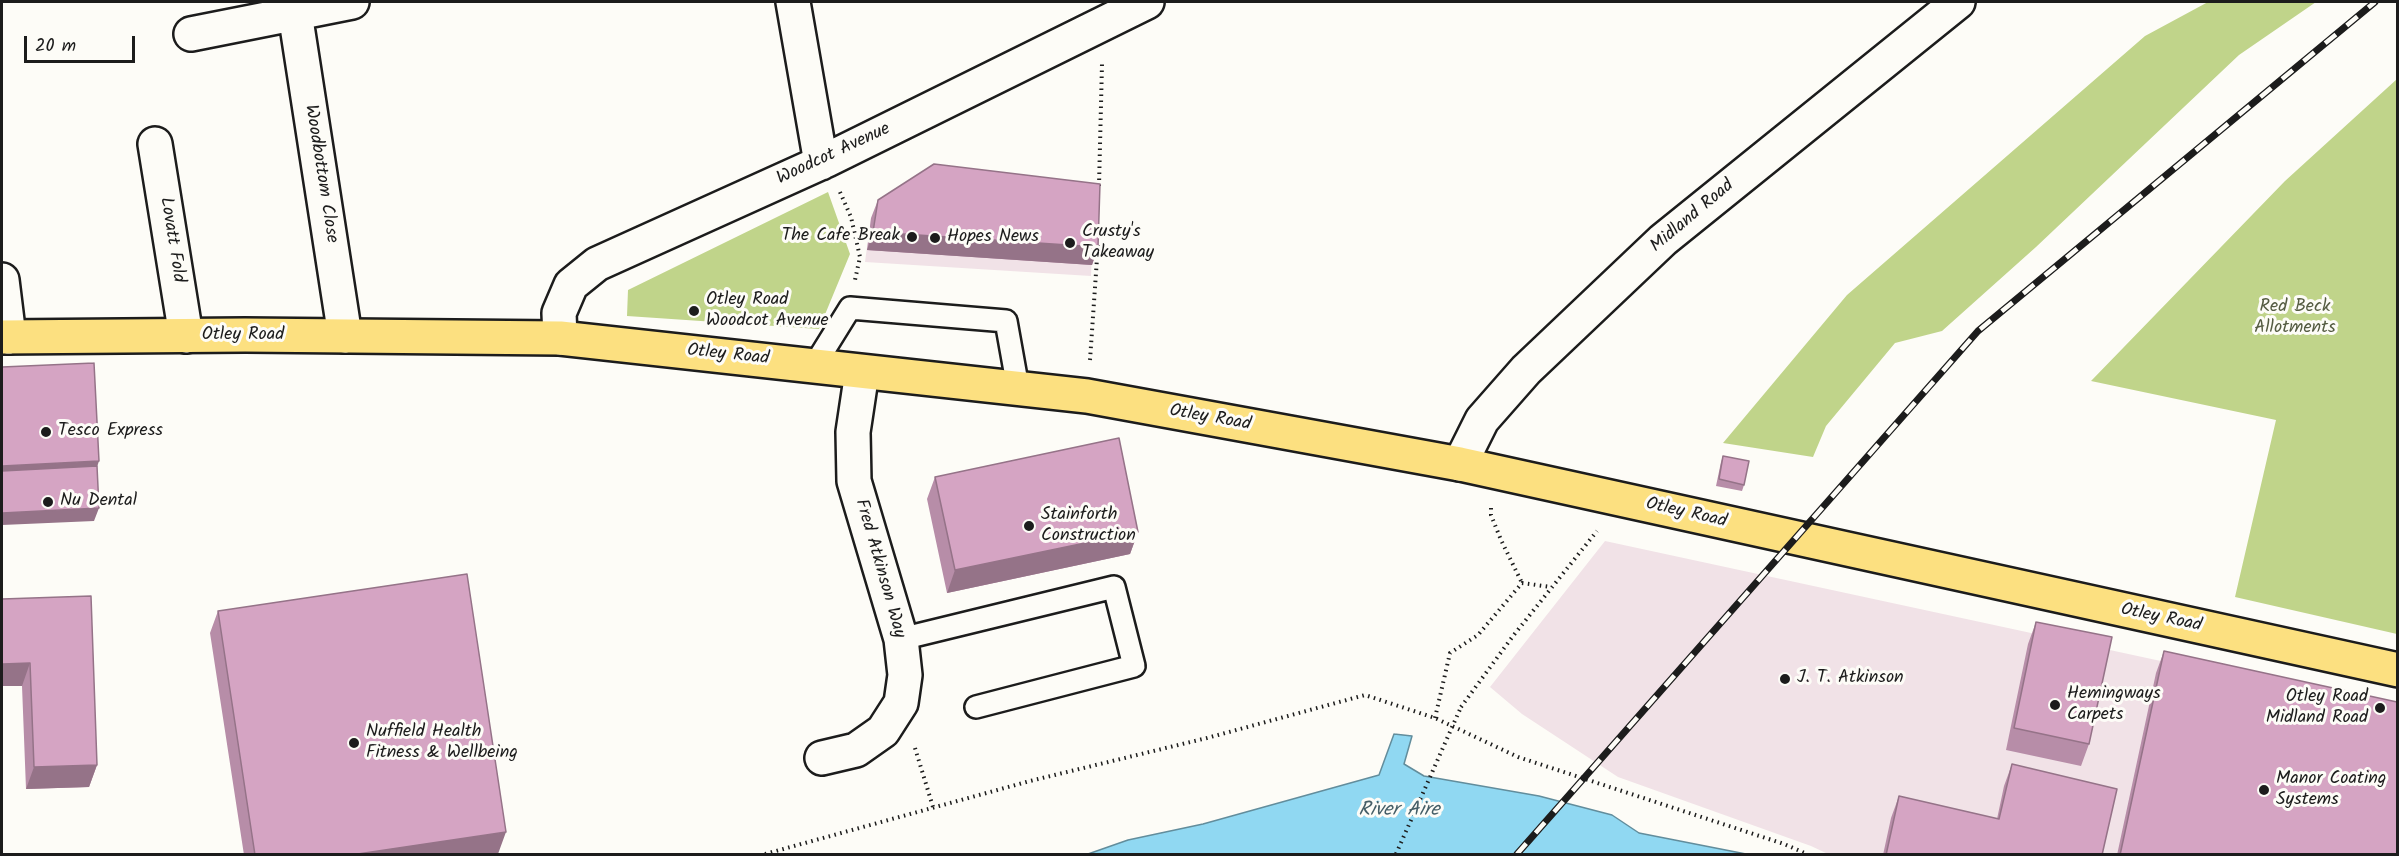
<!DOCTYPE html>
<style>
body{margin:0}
#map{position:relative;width:2399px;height:856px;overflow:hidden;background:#fdfcf7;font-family:Kalam,sans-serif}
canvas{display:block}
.frame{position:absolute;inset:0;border:3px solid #1c1c1c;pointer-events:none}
.scale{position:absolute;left:24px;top:36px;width:111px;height:27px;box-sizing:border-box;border:3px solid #1c1c1c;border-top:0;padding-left:8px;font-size:18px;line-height:21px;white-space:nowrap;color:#1c1c1c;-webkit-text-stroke:4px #fdfcf7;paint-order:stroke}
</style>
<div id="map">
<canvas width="2399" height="856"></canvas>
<div class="frame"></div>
<div class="scale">20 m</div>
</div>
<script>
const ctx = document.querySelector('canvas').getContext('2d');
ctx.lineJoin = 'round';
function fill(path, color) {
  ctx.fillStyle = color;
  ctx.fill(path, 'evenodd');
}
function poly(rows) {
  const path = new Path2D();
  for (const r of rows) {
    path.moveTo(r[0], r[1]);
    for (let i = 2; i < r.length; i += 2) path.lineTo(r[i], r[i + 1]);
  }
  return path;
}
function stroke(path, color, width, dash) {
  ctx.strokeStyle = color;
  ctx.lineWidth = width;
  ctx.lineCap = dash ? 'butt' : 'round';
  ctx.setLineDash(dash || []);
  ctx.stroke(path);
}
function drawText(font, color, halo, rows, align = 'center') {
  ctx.font = font + ' Kalam,sans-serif';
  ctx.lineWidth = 6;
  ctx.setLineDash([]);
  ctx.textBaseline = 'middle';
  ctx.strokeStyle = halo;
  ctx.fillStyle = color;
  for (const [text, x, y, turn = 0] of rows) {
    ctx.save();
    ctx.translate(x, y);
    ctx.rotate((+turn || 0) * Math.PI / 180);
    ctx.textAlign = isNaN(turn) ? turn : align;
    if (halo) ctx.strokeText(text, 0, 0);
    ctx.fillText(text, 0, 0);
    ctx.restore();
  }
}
const built = poly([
 [1094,202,1091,276,865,262,871,218],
 [1605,541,2397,712,2397,854,1828,854,1811,846,1618,777,1522,714,1490,687]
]);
const green = poly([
 [2208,2,2316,2,2239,55,2036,247,1942,331,1895,343,1826,426,1813,457,1723,443,1847,295,2145,36],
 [2397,79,2397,634,2235,597,2276,420,2091,381,2285,181],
 [828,192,850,254,819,329,627,316,628,290]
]);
const water = poly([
 [1394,734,1412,736,1404,764,1424,776,1539,796,1612,815,1639,833,1746,854,1088,854,1128,840,1203,824,1379,775,1394,734]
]);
const path = poly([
 [1099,186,1102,64],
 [840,192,851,217,860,257,855,280],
 [1090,360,1098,244],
 [1491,508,1491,515,1501,540,1522,583],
 [1461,707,1513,636,1597,531],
 [1435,718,1450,653,1478,635,1522,583,1551,587],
 [915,748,933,807],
 [765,854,1030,781,1207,738,1365,695,1435,718,1518,757,1784,844,1807,854]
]);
const service = poly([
 [814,366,850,308,1006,321,1018,388],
 [901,639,1114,587,1134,666,976,707]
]);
const minor = poly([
 [793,2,821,163],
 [295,13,345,336],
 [191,34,352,2],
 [155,144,186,336],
 [2,280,9,337],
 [560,338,559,313,571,285,597,264,827,160,1147,2],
 [1460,464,1482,420,1526,370,1663,240,1958,2],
 [822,758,856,750,883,731,901,703,905,675,901,639,854,481,853,432,862,372]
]);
const primary = poly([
 [2,337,245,335,560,338,1087,396,1460,464,2398,670]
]);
const rail = poly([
 [1517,854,1978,331,2375,2]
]);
const pathBridge = poly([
 [1396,854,1461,707]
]);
const wall = poly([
 [878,200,1098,247,1092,265,867,250,871,218],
 [1723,456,1744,485,1742,491,1716,486,1721,462],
 [935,477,1138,532,1130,554,947,593,927,499],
 [2,599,97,765,89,787,26,789,22,686,2,686],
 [218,611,498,854,492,855,244,855,210,633],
 [2036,622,2089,744,2081,766,2006,750,2028,644],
 [2164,651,2397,855,2117,855,2156,673],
 [2012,764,2102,855,1883,855,1891,818,1899,796,1997,819,2004,786]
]);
const shadedWall = poly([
 [873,232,1098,247,1092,265,867,250],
 [99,461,93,479,2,483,2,466],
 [99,508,94,521,2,525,2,513],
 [1138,532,1130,554,947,593,955,570],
 [30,663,22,686,2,686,2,664],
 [97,765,89,787,26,789,34,767],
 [506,832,498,854,492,855,351,855]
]);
const building = poly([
 [934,164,1100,184,1098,247,873,232,878,200,934,164],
 [94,363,99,461,2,466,2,367,94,363],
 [1119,438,1138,532,955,570,935,477,1119,438],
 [1723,456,1749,461,1744,485,1719,479,1723,456],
 [97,466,99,508,2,513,2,471,97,466],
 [467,574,506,832,351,855,255,855,218,611,467,574],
 [91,596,97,765,34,767,30,663,2,664,2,599,91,596],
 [2036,622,2112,637,2089,744,2014,728,2036,622],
 [2164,651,2397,702,2397,855,2120,855,2164,651],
 [2012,764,2117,789,2102,855,1886,855,1899,796,1999,819,2012,764]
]);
const markers = [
 [912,237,6,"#1c1c1c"],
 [935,238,6,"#1c1c1c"],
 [1070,243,6,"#1c1c1c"],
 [694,311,6,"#1c1c1c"],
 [46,432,6,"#1c1c1c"],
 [48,502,6,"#1c1c1c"],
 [1029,526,6,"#1c1c1c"],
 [1785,679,6,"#1c1c1c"],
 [2055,705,6,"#1c1c1c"],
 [2380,708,6,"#1c1c1c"],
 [354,743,6,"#1c1c1c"],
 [2264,790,6,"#1c1c1c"]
];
const streetNames = [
 ["Woodcot Avenue",834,155,-25],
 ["Woodbottom Close",320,174,81],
 ["Midland Road",1693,217,-40],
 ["Lovatt Fold",171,240,81],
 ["Otley Road",243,336],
 ["Otley Road",728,356,6],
 ["Otley Road",1210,419,10],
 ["Otley Road",1686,514,13],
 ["Fred Atkinson Way",879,569,74],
 ["Otley Road",2161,619,12]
];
const poiNames = [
 ["Crusty's",1082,233],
 ["Takeaway",1082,254],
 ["The Cafe Break",900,237,"right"],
 ["Hopes News",947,238],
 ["Otley Road",706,301],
 ["Woodcot Avenue",706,322],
 ["Tesco Express",58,432],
 ["Nu Dental",60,502],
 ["Stainforth",1041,516],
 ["Construction",1041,537],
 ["J. T. Atkinson",1797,679],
 ["Hemingways",2067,695],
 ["Carpets",2067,716],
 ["Otley Road",2368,698,"right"],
 ["Midland Road",2368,719,"right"],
 ["Nuffield Health",366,733],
 ["Fitness & Wellbeing",366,754],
 ["Manor Coating",2276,780],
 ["Systems",2276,801]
];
const parkNames = [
 ["Red Beck",2295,308],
 ["Allotments",2295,329]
];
const waterNames = [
 ["River Aire",1399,812]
];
fill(built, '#f1e2e7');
fill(green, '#c0d48a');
fill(water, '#90d8f2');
stroke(water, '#628d9c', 1.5);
stroke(service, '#1c1c1c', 26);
stroke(minor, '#1c1c1c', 38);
stroke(primary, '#1c1c1c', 38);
stroke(path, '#1c1c1c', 4, [1.5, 4.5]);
stroke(service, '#fdfcf7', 21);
stroke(minor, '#fdfcf7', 33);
stroke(primary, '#fce080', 33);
stroke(rail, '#1c1c1c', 7);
stroke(rail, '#fdfcf7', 4.5, [14]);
stroke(pathBridge, '#1c1c1c', 4, [1.5, 4.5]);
fill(wall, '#b78da8');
fill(shadedWall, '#957388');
fill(building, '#d5a4c3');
stroke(building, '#957388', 1.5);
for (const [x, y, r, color] of markers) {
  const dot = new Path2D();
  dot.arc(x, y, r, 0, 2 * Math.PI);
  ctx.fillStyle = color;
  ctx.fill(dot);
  stroke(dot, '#fdfcf7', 2);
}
drawText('18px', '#1c1c1c', '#fdfcf7', streetNames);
drawText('18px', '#1c1c1c', '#fdfcf7', poiNames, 'left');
drawText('18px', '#555c42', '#fdfcf7', parkNames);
drawText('italic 20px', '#455e67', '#fdfcf7', waterNames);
</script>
